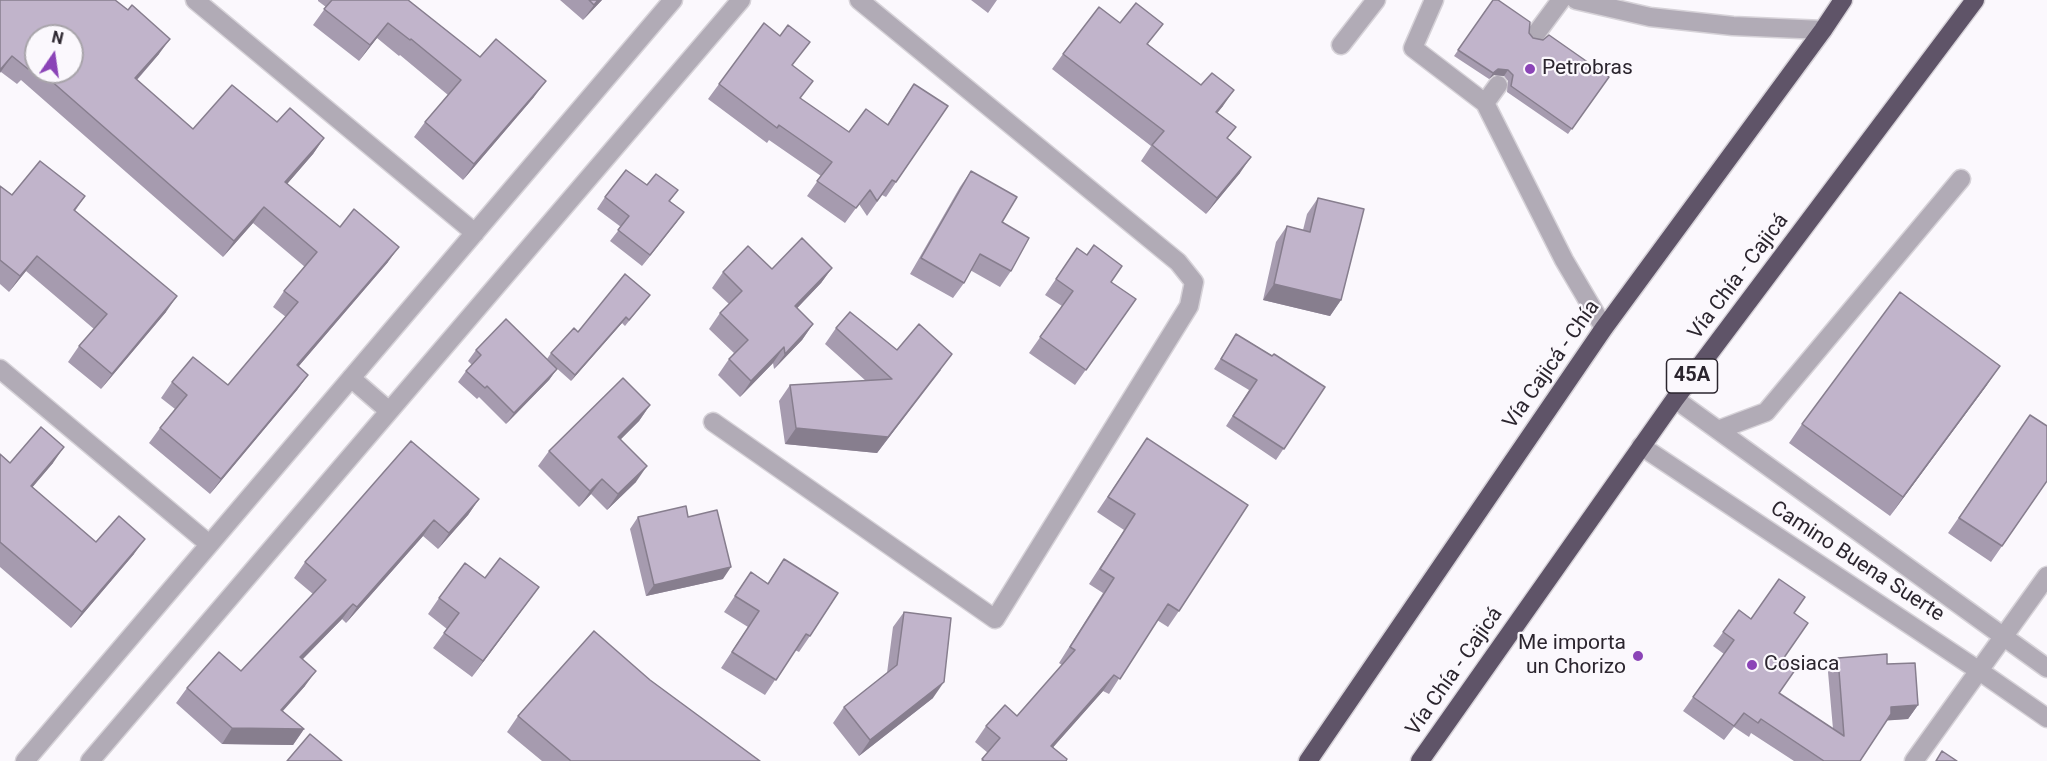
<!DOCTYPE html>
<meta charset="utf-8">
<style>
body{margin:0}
#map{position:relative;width:2047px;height:761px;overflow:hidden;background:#fbf8fd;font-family:Roboto,sans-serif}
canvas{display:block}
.north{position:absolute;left:24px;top:24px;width:60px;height:60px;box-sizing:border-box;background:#fbf8fd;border:2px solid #a8a4aa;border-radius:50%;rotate:13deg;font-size:16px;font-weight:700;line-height:24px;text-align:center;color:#2b252e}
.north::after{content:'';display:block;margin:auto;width:21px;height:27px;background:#8b44b7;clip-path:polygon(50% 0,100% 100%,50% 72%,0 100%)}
</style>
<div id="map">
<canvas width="2047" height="761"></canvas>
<div class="north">N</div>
</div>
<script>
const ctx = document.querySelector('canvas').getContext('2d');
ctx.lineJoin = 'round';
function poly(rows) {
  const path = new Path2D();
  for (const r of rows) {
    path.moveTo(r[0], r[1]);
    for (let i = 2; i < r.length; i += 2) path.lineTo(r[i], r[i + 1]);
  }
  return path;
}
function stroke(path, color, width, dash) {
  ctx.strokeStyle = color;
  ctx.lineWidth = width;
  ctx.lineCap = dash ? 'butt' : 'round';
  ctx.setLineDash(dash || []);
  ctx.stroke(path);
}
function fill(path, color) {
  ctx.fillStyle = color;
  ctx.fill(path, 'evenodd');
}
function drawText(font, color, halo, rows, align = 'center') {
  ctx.font = font + ' Roboto,sans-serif';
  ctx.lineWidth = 4.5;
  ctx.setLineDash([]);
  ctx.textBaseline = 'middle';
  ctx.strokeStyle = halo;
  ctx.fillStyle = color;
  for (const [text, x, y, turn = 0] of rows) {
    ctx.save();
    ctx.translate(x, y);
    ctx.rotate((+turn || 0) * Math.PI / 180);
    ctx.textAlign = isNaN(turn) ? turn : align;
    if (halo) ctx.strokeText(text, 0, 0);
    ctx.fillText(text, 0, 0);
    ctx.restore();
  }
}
const minor = poly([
 [195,0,475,233],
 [1434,0,1413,48,1485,103],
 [1576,0,1650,17,1733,26,1823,30],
 [1535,35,1561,0],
 [1341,45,1376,0],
 [1498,85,1485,103,1564,260,1604,328],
 [0,369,209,544],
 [351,378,389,411],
 [1675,399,2047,668],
 [713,422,995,619,1189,306,1194,282,1178,262,859,0],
 [1718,430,1766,412,1961,179],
 [1641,446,1978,670,2047,718],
 [25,761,673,0],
 [90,761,741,0],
 [1914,761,2047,576]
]);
const highway = poly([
 [1308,761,1604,328,1823,30,1843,0],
 [1420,761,1675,399,1975,0]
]);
const wall = poly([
 [0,0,159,54,137,80,193,129,277,122,324,138,313,154,287,184,340,227,388,262,298,367,308,375,297,390,210,494,149,443,160,428,175,409,161,398,172,382,228,385,286,317,273,307,284,291,305,267,253,223,223,257,21,80,17,84,1,72],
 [36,36,72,72,36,72],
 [318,0,408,0,480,57,534,97,463,180,414,137,425,122,448,95,400,55,399,56,377,38,359,61,313,25,326,7,318,1],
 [560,0,602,0,583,20],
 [971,0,997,0,988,13],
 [1493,0,1529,33,1533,38,1609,77,1568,134,1507,92,1508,81,1504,76,1494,75,1489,79,1454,56],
 [1148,44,1223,106,1217,113,1236,127,1227,139,1240,173,1206,214,1141,161,1151,146,1052,69,1063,54],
 [793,65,800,98,849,132,887,125,914,84,948,106,886,197,882,195,867,216,859,204,845,223,807,196,821,176,769,140,767,143,708,99,719,84],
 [971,171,1002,222,1011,271,1000,287,970,270,964,283,953,298,910,274,960,187],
 [647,185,678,190,670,201,684,212,642,266,610,241,621,227,597,209,605,197],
 [0,186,12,195,85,196,75,211,166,312,101,389,68,362,79,346,94,329,26,271,9,292,0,284],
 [1318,198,1341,300,1330,316,1263,300,1276,242,1287,226,1303,230,1307,214],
 [1077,248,1087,255,1111,282,1136,299,1075,385,1029,353,1062,306,1045,295],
 [832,268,821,283,797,308,813,324,802,340,774,369,773,363,740,397,718,375,729,359,734,353,709,329,720,313,729,304,712,288,723,272,772,269],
 [646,300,625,326,622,323,571,381,553,365,557,369,549,380,506,424,479,397,477,399,458,382,466,371,472,365,468,361,476,350,547,359,551,353,578,332],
 [836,328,897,350,941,370,877,453,785,444,779,401,790,385,866,381,825,344],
 [1236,334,1325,387,1276,460,1226,426,1249,390,1214,369],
 [1987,385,1890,516,1789,443,1802,424],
 [650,405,639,421,621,439,636,482,607,510,591,494,579,507,538,466,549,451],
 [2030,415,2047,481,1991,562,1948,533],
 [1147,438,1179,611,1168,627,1157,620,1109,694,1103,691,1053,747,1066,761,981,761,988,753,975,742,986,726,1017,716,1062,665,1059,663,1103,593,1089,584,1124,530,1097,512],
 [0,454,10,463,53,463,32,487,96,542,134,554,71,628,0,567],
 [479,499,468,515,438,549,423,536,346,623,342,619,303,659,305,686,283,711,304,729,293,745,222,744,176,703,187,688,241,671,313,594,294,578,305,562],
 [638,517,688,517,723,579,646,596,630,529],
 [784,559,810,636,799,652,795,650,765,695,721,668,748,627,724,612,751,572,768,583],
 [485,578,539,587,472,677,433,648,447,629,428,614,439,598],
 [1739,610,1751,619,1794,613,1781,662,1779,694,1833,729,1828,672,1838,658,1887,664,1918,705,1908,719,1887,720,1860,761,1794,761,1751,733,1749,737,1734,727,1724,740,1683,711,1724,654,1713,646],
 [904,612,933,698,859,756,833,723,844,707,887,673,893,627],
 [650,680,760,761,542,761,507,732,518,716]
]);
const shadedWall = poly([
 [598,0,602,0,583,20,594,5],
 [388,23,377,38,359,61,370,45],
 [170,39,159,54,124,94,135,78],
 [12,56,0,73,0,70],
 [1498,69,1508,70,1504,76,1494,75,1489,79,1493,73],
 [546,81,534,97,463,180,474,164],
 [1234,90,1223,106,1205,128,1216,112],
 [324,138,313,154,275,198,285,182],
 [1251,157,1240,173,1206,214,1217,198],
 [264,207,253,223,223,257,234,241],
 [684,212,676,223,642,266,650,255],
 [399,247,388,262,286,381,297,365],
 [37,256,26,271,9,292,20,276],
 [832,268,821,283,784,322,795,306],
 [1274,284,1341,300,1330,316,1263,300],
 [177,296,166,312,101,389,112,374],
 [626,317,622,323,571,381,575,375],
 [813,324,802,340,774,369,785,354],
 [784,347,773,363,740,397,751,381],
 [952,354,877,453,785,444,796,428],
 [2000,366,1987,385,1890,516,1903,497],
 [557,369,549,380,506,424,514,413],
 [308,375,297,390,210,494,221,479],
 [650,405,639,421,607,453,618,437],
 [64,447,53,463,20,502,31,486],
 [647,466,636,482,607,510,618,494],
 [602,479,591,494,579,507,590,491],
 [479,499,468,515,438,549,449,533],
 [434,520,423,536,346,623,357,607],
 [145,539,134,554,71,628,82,612],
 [731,567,723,579,646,596,654,585],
 [539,587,528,602,472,677,483,661],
 [353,604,342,619,290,672,300,657],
 [316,671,305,686,270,725,281,710],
 [1114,675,1103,691,1041,761,1051,746],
 [944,682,933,698,859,756,870,740],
 [1918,705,1908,719,1881,721,1891,707],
 [232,728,304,729,293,745,222,744]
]);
const building = poly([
 [0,0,115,0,128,10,132,5,170,39,135,78,193,129,232,85,277,122,290,108,324,138,285,182,340,227,354,209,399,247,297,365,308,375,221,479,160,428,187,395,172,382,193,357,228,385,298,302,284,291,317,252,264,207,234,241,41,72,72,72,72,36,36,36,36,68,32,64,28,69,12,56,0,70,0,0],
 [332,0,408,0,480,57,496,39,546,81,474,164,425,122,461,80,411,39,410,40,388,23,370,45,324,9,332,0],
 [589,0,598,0,594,5,589,0],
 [1493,0,1498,0,1530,22,1529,33,1533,38,1543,40,1549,35,1609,77,1572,129,1511,86,1513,75,1508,70,1498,69,1493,73,1458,50,1493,0],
 [1136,3,1163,24,1147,44,1201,85,1212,73,1234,90,1216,112,1236,127,1227,138,1251,157,1217,198,1152,145,1164,131,1063,54,1099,7,1120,23,1136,3],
 [764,23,780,36,788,25,810,42,792,65,813,81,800,98,849,132,866,109,888,125,914,84,948,106,896,182,892,180,877,201,870,190,856,208,817,181,832,162,779,125,777,128,719,84,764,23],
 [40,161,85,196,74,210,177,296,112,374,79,346,107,314,37,256,20,276,0,260,0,186,12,195,40,161],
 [626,170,647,185,656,174,678,190,669,201,684,212,650,255,618,230,629,216,605,197,626,170],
 [971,171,1017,197,1002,222,1029,238,1011,271,980,254,964,283,921,258,971,171],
 [1318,198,1364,209,1341,300,1274,284,1287,226,1310,232,1318,198],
 [802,238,832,268,795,306,813,324,785,354,784,347,751,381,729,359,748,340,720,313,742,291,723,272,748,246,772,269,802,238],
 [1094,245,1122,266,1111,282,1136,299,1086,370,1040,337,1073,291,1056,279,1077,248,1087,255,1094,245],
 [625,274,650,295,629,320,626,317,575,375,551,353,574,328,578,332,625,274],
 [1900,292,2000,366,1903,497,1802,424,1900,292],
 [850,312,897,350,919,324,952,354,888,437,796,428,790,385,892,379,836,328,850,312],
 [506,319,557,369,514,413,487,386,485,388,466,371,481,355,476,350,506,319],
 [1236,334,1272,356,1274,354,1325,387,1284,449,1233,416,1257,380,1221,359,1236,334],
 [623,378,650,405,618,437,647,466,618,494,602,479,590,491,549,451,623,378],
 [2030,415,2047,426,2047,481,2002,546,1959,518,2030,415],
 [41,427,64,447,31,486,96,542,119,516,145,539,82,612,0,542,0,454,10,463,41,427],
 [1147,438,1248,505,1179,611,1168,604,1120,679,1114,675,1051,746,1067,759,1066,761,984,761,982,759,1000,738,986,726,1005,705,1017,716,1075,650,1070,647,1114,578,1100,569,1135,514,1108,497,1147,438],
 [411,441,479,499,449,533,434,520,357,607,353,604,300,657,316,671,281,710,304,729,232,728,187,688,219,652,241,671,326,580,305,562,411,441],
 [686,506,688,517,717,510,731,567,654,585,638,517,686,506],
 [500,558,539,587,483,661,444,633,459,613,439,598,465,563,485,578,500,558],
 [784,559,838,593,810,636,806,634,776,680,732,652,759,611,735,596,751,572,768,584,784,559],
 [1779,579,1805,597,1794,613,1808,623,1781,662,1802,660,1779,693,1844,736,1838,658,1887,654,1887,664,1915,663,1918,705,1891,707,1891,714,1860,761,1824,761,1761,719,1758,723,1744,713,1734,726,1693,697,1734,640,1723,632,1739,610,1751,619,1779,579],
 [904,612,951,618,944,682,870,740,844,707,897,665,904,612],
 [594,631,650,680,760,761,571,761,518,716,594,631],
 [310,734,342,761,287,761,310,734],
 [1942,751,1957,761,1936,761,1942,751]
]);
const markers = [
 [1530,69,6,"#8b44b7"],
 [1638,656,6,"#8b44b7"],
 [1752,665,6,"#8b44b7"]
];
const shields = [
 [1692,376,51]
];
const shieldNames = [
 ["45A",1692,376]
];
const poiNames = [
 ["Petrobras",1542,69],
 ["Me importa",1626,644,"right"],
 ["un Chorizo",1626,668,"right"],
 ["Cosiaca",1764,665]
];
const streetNames = [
 ["Vía Chía - Cajicá",1739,277,-53],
 ["Vía Cajicá - Chía",1552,365,-55],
 ["Camino Buena Suerte",1857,562,33],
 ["Vía Chía - Cajicá",1455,672,-55]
];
stroke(minor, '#d6d2d8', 21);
stroke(highway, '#d6d2d8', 21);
stroke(minor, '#b1abb6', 18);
stroke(highway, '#5f5468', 18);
fill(wall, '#a69baf');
fill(shadedWall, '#877e8e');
fill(building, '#c1b4cb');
stroke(building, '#877e8e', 1.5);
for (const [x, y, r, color] of markers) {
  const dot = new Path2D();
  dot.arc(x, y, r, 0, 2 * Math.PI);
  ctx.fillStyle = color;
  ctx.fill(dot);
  stroke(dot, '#fbf8fd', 2);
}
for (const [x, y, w] of shields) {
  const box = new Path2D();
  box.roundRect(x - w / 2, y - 17, w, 34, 4.5);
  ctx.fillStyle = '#fbf8fd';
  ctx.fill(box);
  stroke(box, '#2b252e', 1.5);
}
drawText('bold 20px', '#2b252e', null, shieldNames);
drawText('21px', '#2b252e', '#fbf8fd', poiNames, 'left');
drawText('21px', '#2b252e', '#fbf8fd', streetNames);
</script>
